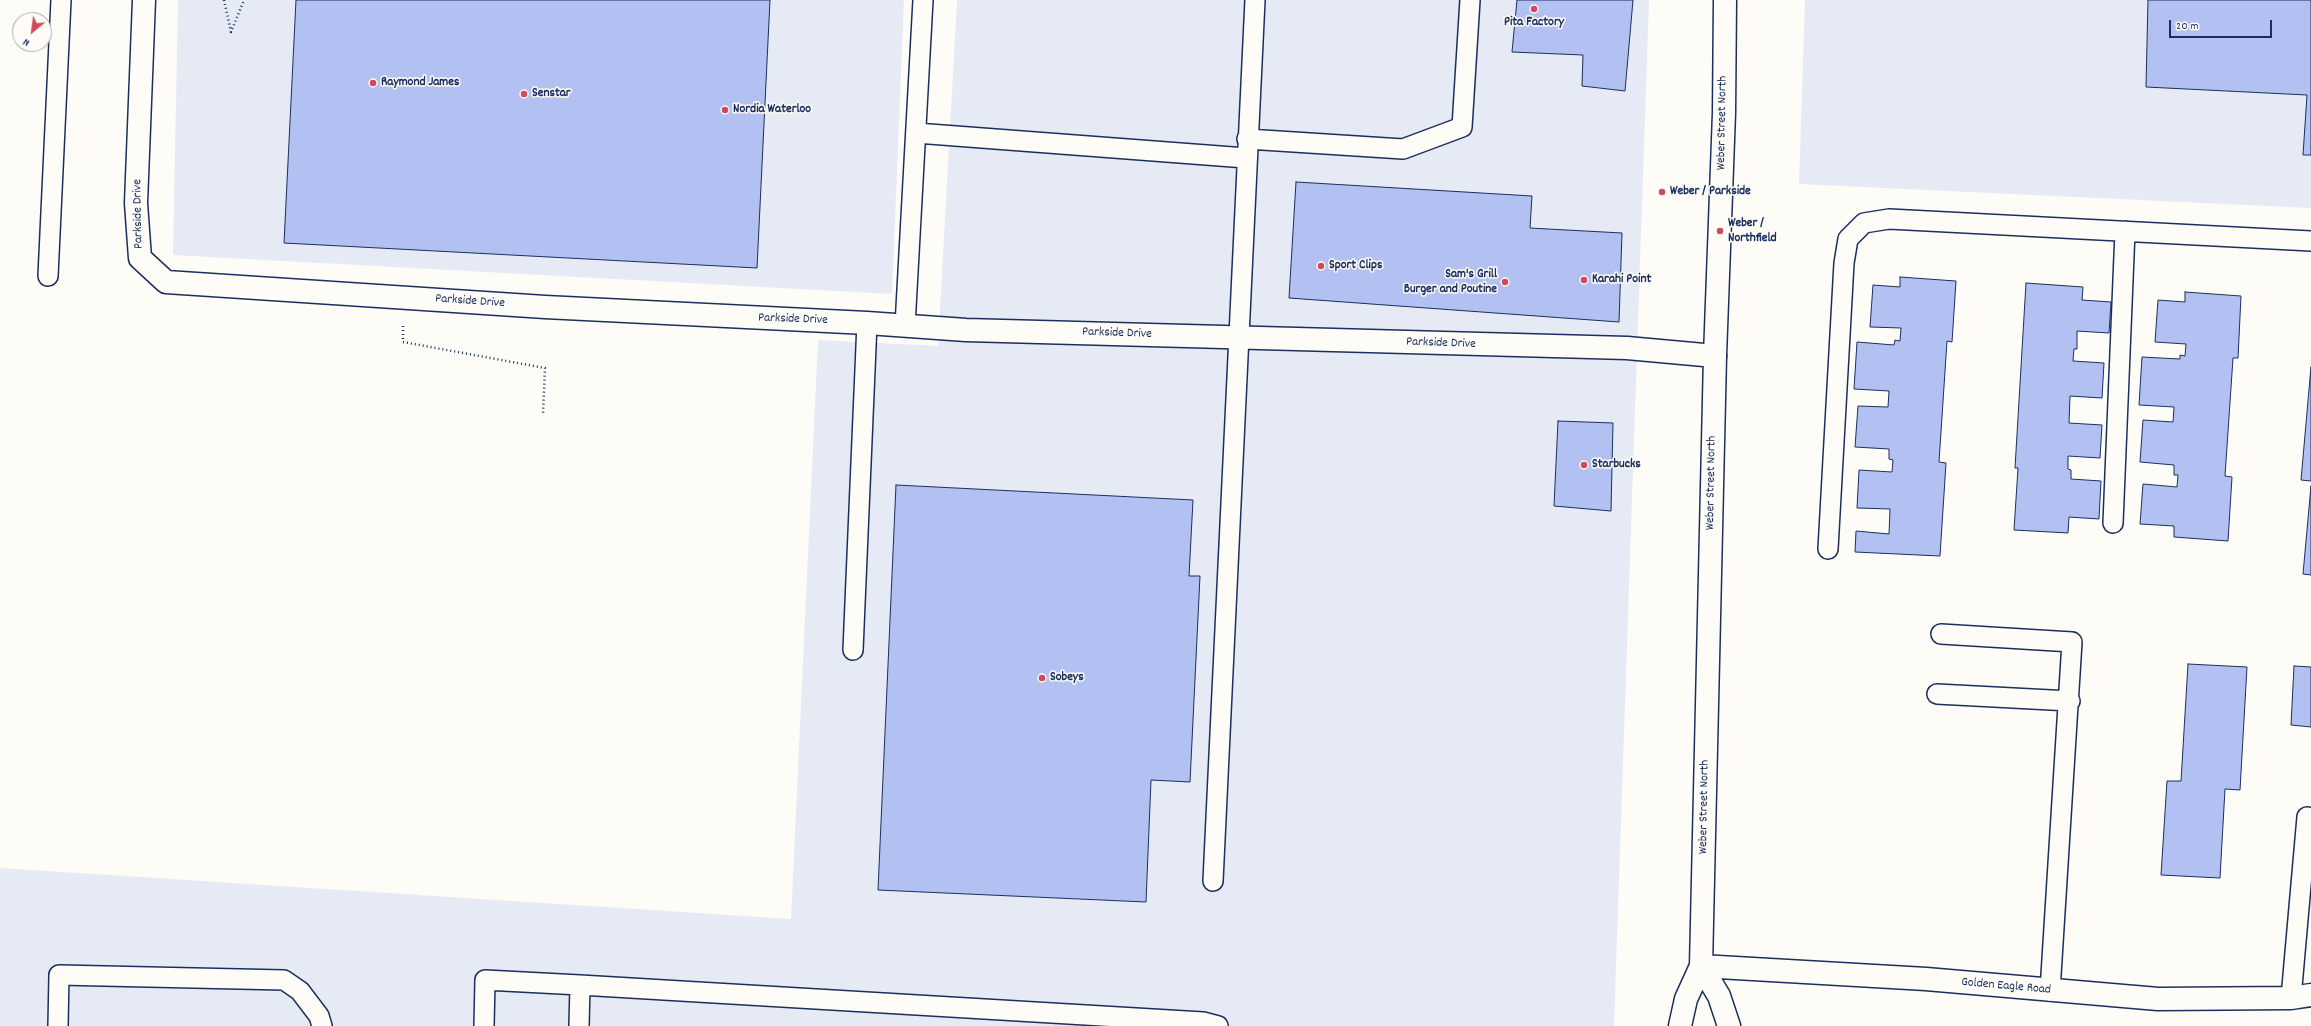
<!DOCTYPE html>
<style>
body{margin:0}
#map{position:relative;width:2311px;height:1026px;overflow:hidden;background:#fdfcf7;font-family:Dekko,sans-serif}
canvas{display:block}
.north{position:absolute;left:12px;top:12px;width:40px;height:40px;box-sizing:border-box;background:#fdfcf7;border:1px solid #a3aaba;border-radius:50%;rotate:209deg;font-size:11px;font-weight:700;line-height:16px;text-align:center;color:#1b2f5e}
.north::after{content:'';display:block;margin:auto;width:14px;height:18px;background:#d1495b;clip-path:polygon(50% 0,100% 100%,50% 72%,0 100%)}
.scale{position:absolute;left:2169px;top:20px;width:103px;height:18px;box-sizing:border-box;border:2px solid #1b2f5e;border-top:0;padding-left:5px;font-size:12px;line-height:14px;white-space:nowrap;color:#1b2f5e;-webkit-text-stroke:3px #fdfcf7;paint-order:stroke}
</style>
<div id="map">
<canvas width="2311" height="1026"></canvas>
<div class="north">N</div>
<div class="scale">20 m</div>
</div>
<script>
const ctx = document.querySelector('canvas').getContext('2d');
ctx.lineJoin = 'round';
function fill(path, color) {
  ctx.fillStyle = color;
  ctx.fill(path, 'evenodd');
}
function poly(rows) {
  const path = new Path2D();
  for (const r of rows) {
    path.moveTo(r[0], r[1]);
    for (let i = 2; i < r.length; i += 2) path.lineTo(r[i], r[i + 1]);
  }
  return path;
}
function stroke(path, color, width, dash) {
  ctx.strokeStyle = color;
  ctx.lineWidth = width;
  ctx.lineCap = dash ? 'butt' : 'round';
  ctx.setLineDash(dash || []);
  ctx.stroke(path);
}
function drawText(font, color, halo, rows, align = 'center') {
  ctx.font = font + ' Dekko,sans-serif';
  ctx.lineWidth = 3;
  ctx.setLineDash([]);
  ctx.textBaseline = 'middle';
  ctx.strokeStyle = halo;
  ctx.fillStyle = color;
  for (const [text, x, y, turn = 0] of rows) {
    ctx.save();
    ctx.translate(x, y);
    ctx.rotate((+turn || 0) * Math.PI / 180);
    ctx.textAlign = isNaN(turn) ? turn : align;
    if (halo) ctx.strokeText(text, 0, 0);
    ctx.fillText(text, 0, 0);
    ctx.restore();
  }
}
const built = poly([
 [178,0,904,0,892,294,173,255],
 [957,0,1649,0,1614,1026,0,1026,0,868,791,919,818,340,938,346],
 [1805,0,2311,0,2311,208,1799,184]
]);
const building = poly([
 [296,0,770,0,757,268,284,243,296,0],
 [1517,0,1633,0,1625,91,1582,86,1583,55,1512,52,1517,0],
 [2148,0,2311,0,2311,155,2303,155,2307,95,2146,87,2148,0],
 [1296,182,1532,196,1530,228,1622,233,1619,322,1289,298,1296,182],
 [1900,277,1956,281,1952,342,1947,341,1939,462,1946,463,1940,556,1855,552,1856,531,1889,534,1890,509,1857,508,1859,470,1892,472,1893,460,1889,459,1889,449,1855,447,1858,406,1888,407,1889,391,1854,389,1857,342,1894,345,1895,340,1900,341,1901,328,1870,327,1873,285,1900,287,1900,277],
 [2026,283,2083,287,2082,300,2111,302,2109,333,2077,331,2077,349,2074,349,2073,361,2104,363,2102,398,2070,396,2069,423,2102,425,2100,458,2068,456,2068,469,2071,470,2071,479,2101,481,2099,519,2069,517,2068,533,2014,530,2018,468,2015,468,2026,283],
 [2185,292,2241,296,2238,358,2233,358,2225,476,2232,477,2228,541,2174,537,2174,526,2140,524,2143,484,2177,487,2178,475,2174,475,2174,465,2140,462,2143,420,2173,422,2174,407,2139,405,2142,357,2180,359,2180,355,2185,356,2186,344,2155,342,2158,300,2185,302,2185,292],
 [2311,367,2311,481,2301,480,2311,367],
 [1558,421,1613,423,1611,511,1554,506,1558,421],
 [896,485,1193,500,1189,576,1200,576,1190,782,1151,780,1146,902,878,890,896,485],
 [2311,486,2311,575,2303,574,2311,486],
 [2188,664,2247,667,2240,790,2225,789,2220,878,2161,875,2167,781,2181,781,2188,664],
 [2294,666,2311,667,2311,727,2291,725,2294,666]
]);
const path = poly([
 [224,0,231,32,244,0],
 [403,326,403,342,545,368,543,413]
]);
const lane = poly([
 [916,133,1246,158],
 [1247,139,1403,149,1462,127,1470,0],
 [48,276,61,0],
 [905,326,923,0],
 [2113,523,2125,231],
 [1828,549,1844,263,1848,239,1864,223,1889,219,2311,241],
 [1941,634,2072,642,2050,991],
 [853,650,867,323],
 [1937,694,2070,701],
 [1213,881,1255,0],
 [2291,998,2307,817,2311,818],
 [58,1026,59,975,284,980,300,991,319,1016,322,1026],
 [484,1026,485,980,580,985],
 [579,1026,580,985,1203,1022,1218,1026]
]);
const street = poly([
 [144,0,136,203,140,258,166,282,545,307,867,323,966,330,1627,348,1715,356]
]);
const secondary = poly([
 [1701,966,1926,979,2158,999,2291,998,2311,995],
 [1701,966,1719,996,1729,1026],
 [1680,1026,1686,999,1701,966,1715,356,1724,113,1725,0]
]);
const markers = [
 [1534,9,4,"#d1495b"],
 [373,83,4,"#d1495b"],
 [524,94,4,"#d1495b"],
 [725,110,4,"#d1495b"],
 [1662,192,4,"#d1495b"],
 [1720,231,4,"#d1495b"],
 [1321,266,4,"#d1495b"],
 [1584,280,4,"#d1495b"],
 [1505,282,4,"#d1495b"],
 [1584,465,4,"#d1495b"],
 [1042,678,4,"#d1495b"]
];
const poiNames = [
 ["Pita Factory",1534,23,"center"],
 ["Raymond James",381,83],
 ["Senstar",532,94],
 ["Nordia Waterloo",733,110],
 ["Weber / Parkside",1670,192],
 ["Weber /",1728,224],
 ["Northfield",1728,239],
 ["Sport Clips",1329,266],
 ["Sam's Grill",1497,275,"right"],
 ["Burger and Poutine",1497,290,"right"],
 ["Karahi Point",1592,280],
 ["Starbucks",1592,465],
 ["Sobeys",1050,678]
];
const streetNames = [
 ["Weber Street North",1723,123,-89],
 ["Parkside Drive",139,214,-91],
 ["Parkside Drive",470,302,4],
 ["Parkside Drive",793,320,2],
 ["Parkside Drive",1117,334,2],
 ["Parkside Drive",1441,344,2],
 ["Weber Street North",1712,483,-89],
 ["Weber Street North",1705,807,-89],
 ["Golden Eagle Road",2006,987,5]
];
fill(built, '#e6eaf5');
fill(building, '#b2c1f1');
stroke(building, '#1b2f5e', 1);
stroke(lane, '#1b2f5e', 22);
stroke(street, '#1b2f5e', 25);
stroke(secondary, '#1b2f5e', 25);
stroke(path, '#1b2f5e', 2.5, [1, 3]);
stroke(lane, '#fdfcf7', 19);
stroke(street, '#fdfcf7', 22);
stroke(secondary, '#fdfcf7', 22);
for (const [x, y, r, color] of markers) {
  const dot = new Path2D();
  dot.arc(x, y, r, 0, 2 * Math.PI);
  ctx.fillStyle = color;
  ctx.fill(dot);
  stroke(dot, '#fdfcf7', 1.5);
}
drawText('bold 13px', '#1b2f5e', '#fdfcf7', poiNames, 'left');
drawText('13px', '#1b2f5e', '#fdfcf7', streetNames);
</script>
